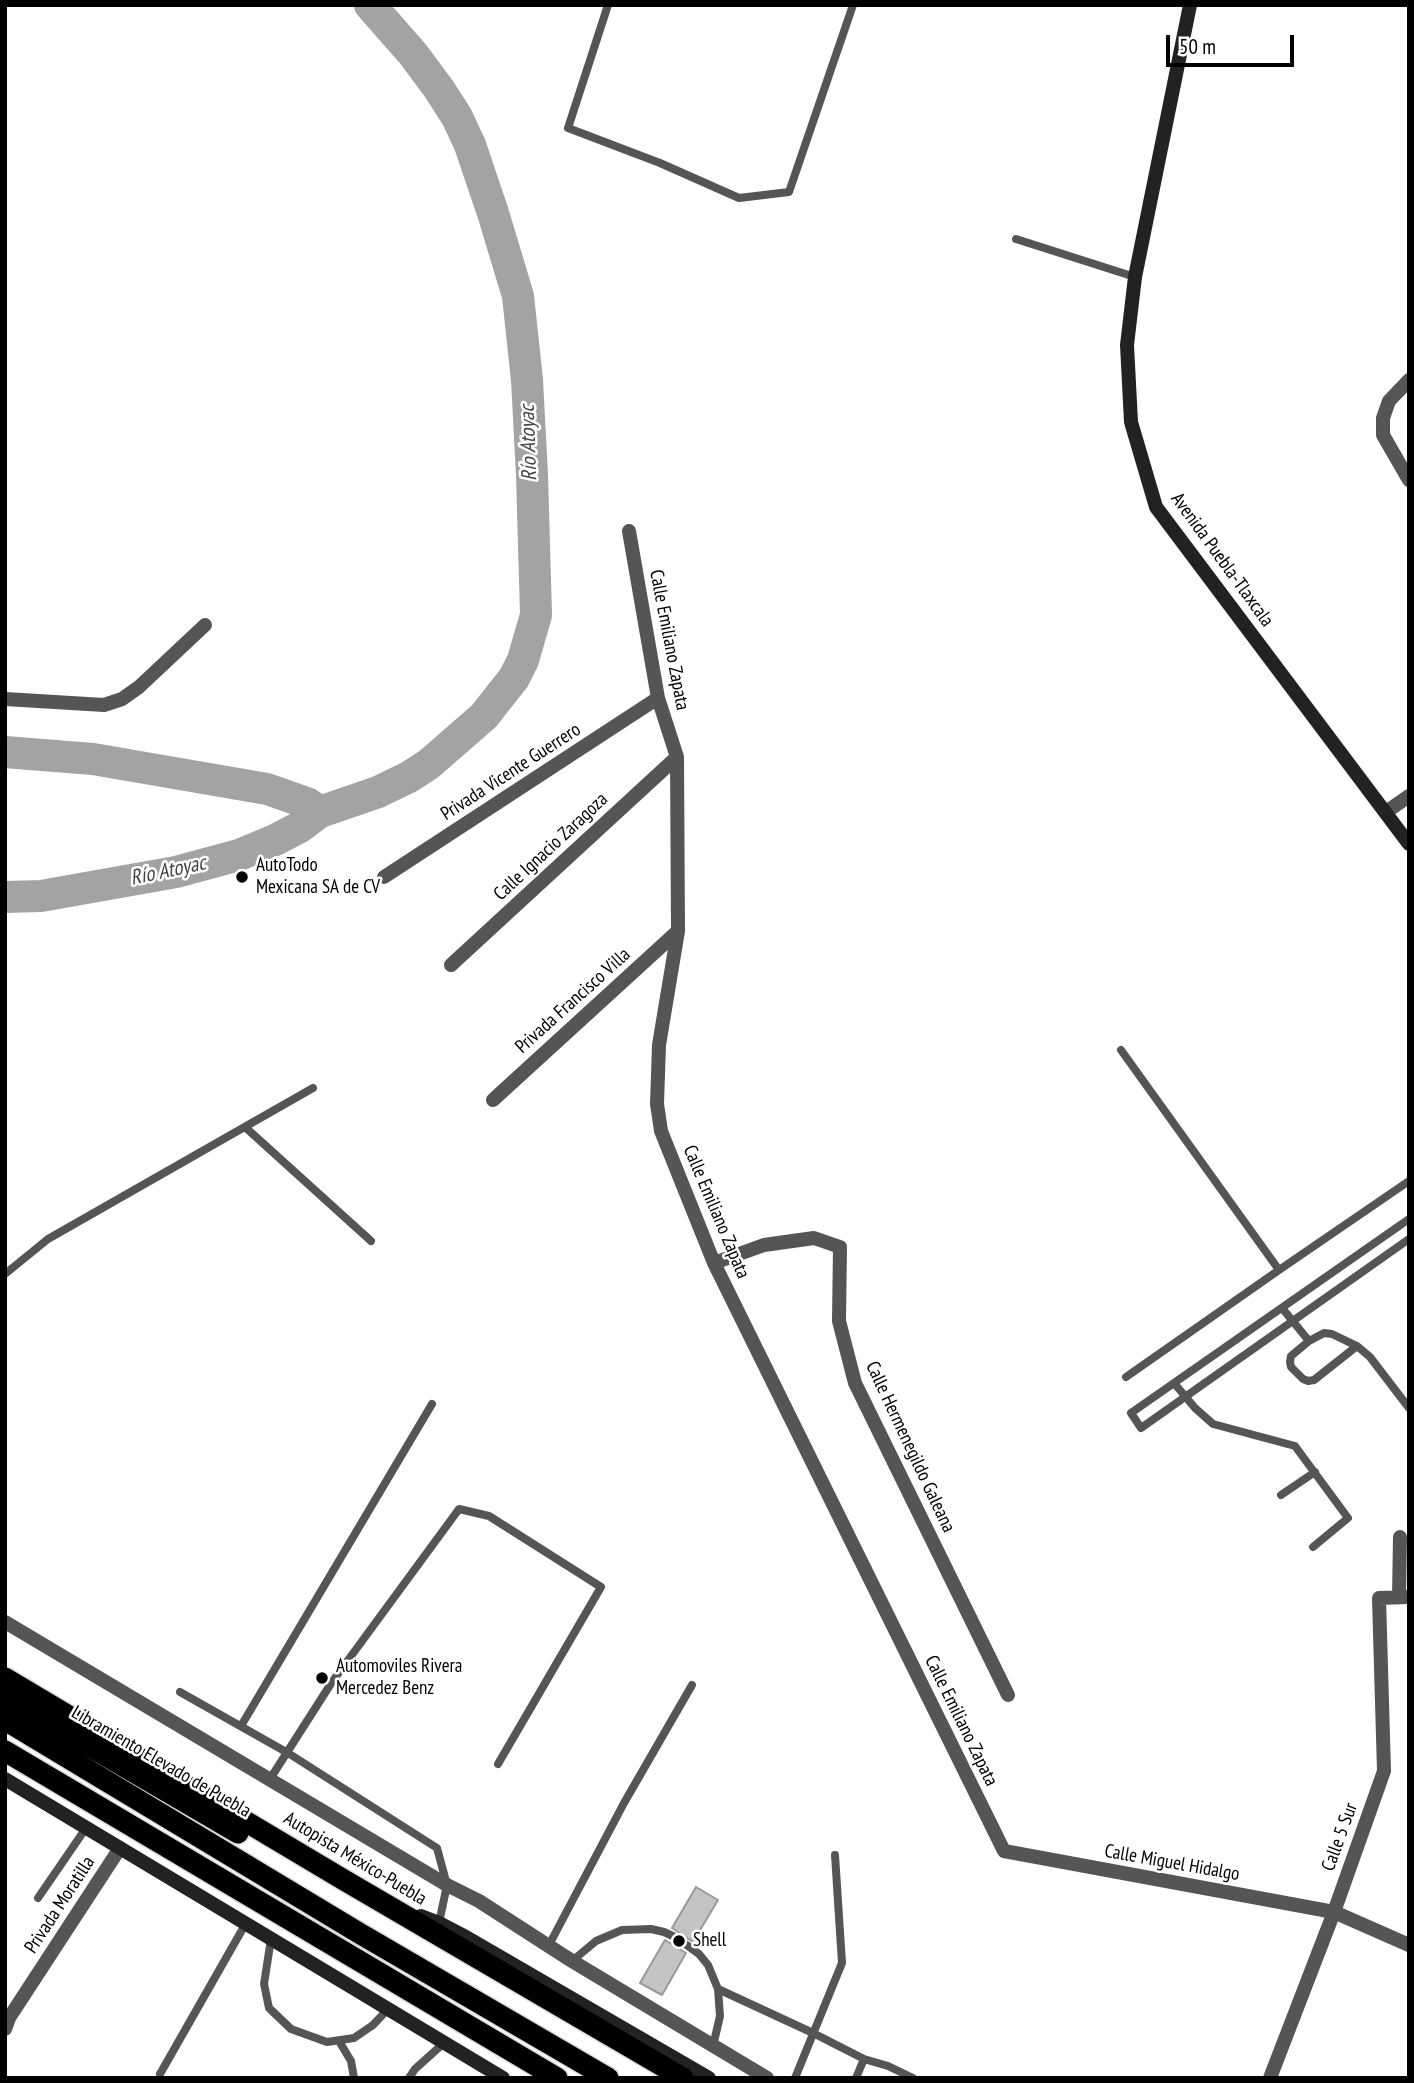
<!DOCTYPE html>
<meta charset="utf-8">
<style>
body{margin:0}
#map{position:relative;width:1414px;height:2083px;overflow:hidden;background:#fff;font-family:"PT Sans Narrow",sans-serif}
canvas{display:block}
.frame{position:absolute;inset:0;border:7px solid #000;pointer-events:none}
.scale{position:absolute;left:1166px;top:35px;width:128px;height:32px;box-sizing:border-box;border:4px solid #000;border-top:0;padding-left:9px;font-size:21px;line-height:24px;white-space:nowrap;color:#000;-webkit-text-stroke:5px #fff;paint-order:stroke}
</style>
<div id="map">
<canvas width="1414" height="2083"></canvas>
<div class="frame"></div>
<div class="scale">50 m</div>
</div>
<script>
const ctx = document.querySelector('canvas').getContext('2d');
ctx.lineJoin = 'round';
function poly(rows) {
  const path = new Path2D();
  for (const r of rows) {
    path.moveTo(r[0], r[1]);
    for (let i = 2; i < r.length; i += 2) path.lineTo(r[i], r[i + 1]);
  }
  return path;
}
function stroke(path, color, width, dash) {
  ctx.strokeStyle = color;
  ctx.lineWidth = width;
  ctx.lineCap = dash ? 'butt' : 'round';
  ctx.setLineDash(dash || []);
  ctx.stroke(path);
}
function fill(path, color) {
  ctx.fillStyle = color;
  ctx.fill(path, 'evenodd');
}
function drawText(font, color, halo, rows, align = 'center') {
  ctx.font = font + ' "PT Sans Narrow",sans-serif';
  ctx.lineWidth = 5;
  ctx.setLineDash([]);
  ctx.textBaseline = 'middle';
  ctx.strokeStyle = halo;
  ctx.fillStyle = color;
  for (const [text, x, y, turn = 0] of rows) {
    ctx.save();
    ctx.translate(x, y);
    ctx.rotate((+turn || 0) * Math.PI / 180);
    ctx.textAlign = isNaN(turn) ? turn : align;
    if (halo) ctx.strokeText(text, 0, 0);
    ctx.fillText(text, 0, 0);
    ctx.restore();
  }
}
const river = poly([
 [5,752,93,759,267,789,307,803,320,812],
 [5,897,41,896,176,872,239,855,275,840,300,827,320,812,378,792,409,777,429,764,484,716,514,678,523,660,536,615,532,475,527,380,518,296,493,213,470,145,457,117,439,89,413,54,370,5]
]);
const building = poly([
 [696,1887,718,1900,693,1942,672,1928,696,1887],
 [665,1940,686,1953,662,1995,640,1983,665,1940]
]);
const lane = poly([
 [608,5,568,128,660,163,739,198,789,192,853,5],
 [1016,239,1135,277],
 [1121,1050,1279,1270,1409,1181],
 [245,1127,371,1241],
 [1409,1219,1131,1413,1141,1428,1409,1239],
 [5,1274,48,1239,313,1088],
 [1282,1308,1309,1341,1324,1333,1332,1334,1357,1346,1370,1357,1409,1408],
 [1309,1341,1291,1356,1290,1362,1291,1367,1303,1379,1308,1381,1314,1380,1357,1346],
 [1126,1377,1279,1270],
 [1174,1383,1195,1408,1213,1424,1295,1446,1348,1518,1313,1547],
 [1281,1495,1315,1472],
 [180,1692,288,1753,437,1848,447,1885,439,1923],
 [241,1726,432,1404],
 [270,1779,332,1682,459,1509,489,1516,601,1587,498,1764],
 [38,1898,86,1828],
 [271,1939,264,1984,269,2008,291,2029,327,2042,354,2038,373,2025,389,2008],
 [549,1945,624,1803,692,1685],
 [572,1961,596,1941,622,1930,651,1929,664,1932,677,1938,699,1954,708,1965,718,1989,720,2016,713,2046],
 [718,1989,813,2033,864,2059],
 [339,2041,351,2061,354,2078],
 [160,2074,246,1923],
 [409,2078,415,2069,445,2042],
 [795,2078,842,1963,835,1855],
 [856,2078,864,2059,888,2066,913,2078]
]);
const street = poly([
 [1409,380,1389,401,1383,418,1383,435,1409,480],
 [629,531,658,698,677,757,678,931,659,1045,657,1104,661,1131,714,1263,1004,1851,1334,1912,1409,1945],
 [5,699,104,705,122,699,139,687,205,625],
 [1386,812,1409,796],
 [384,877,658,698],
 [451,965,677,757],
 [493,1100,678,931],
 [714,1263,764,1245,814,1238,840,1247,839,1321,855,1383,1008,1695],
 [1399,1597,1400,1537],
 [5,1622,447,1885,479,1901,572,1961,767,2078],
 [5,2029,9,2018,120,1848],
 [1270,2078,1334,1912,1384,1771,1379,1598,1409,1597]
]);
const secondary = poly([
 [1190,5,1135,277,1127,345,1131,422,1156,507,1409,844],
 [5,1779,503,2078],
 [421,1916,439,1923,466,1937,709,2078]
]);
const highway = poly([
 [5,1678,344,1880,683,2078],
 [5,1697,238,1833],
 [5,1720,359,1933,608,2078],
 [5,1751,557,2078]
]);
const markers = [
 [242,877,7,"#000"],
 [322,1678,7,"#000"],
 [679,1941,7,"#000"]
];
const streetNames = [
 ["Avenida Puebla-Tlaxcala",1222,560,54],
 ["Calle Emiliano Zapata",669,640,79],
 ["Privada Vicente Guerrero",511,772,-33],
 ["Calle Ignacio Zaragoza",551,847,-43],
 ["Privada Francisco Villa",573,1001,-42],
 ["Calle Emiliano Zapata",716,1212,67],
 ["Calle Hermenegildo Galeana",910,1447,65],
 ["Calle Emiliano Zapata",961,1721,64],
 ["Libramiento Elevado de Puebla",161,1762,30],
 ["Calle 5 Sur",1340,1837,-70],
 ["Autopista México-Puebla",355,1859,31],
 ["Calle Miguel Hidalgo",1172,1863,10],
 ["Privada Moratilla",60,1905,-57]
];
const poiNames = [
 ["AutoTodo",256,866],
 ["Mexicana SA de CV",256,888],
 ["Automoviles Rivera",336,1667],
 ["Mercedez Benz",336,1689],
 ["Shell",693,1941]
];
const waterNames = [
 ["Río Atoyac",529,443,-92],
 ["Río Atoyac",168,871,-12]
];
stroke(river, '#a3a3a3', 32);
fill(building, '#c4c4c4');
stroke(building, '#999', 2);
stroke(highway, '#dbdbdb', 24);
stroke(lane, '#555', 8);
stroke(street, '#555', 14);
stroke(secondary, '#222', 14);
stroke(highway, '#000', 21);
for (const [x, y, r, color] of markers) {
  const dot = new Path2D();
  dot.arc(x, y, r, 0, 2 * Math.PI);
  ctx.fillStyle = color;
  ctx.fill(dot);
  stroke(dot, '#fff', 2.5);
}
drawText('19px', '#000', '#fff', streetNames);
drawText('19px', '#000', '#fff', poiNames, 'left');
drawText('italic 21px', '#444', '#fff', waterNames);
</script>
